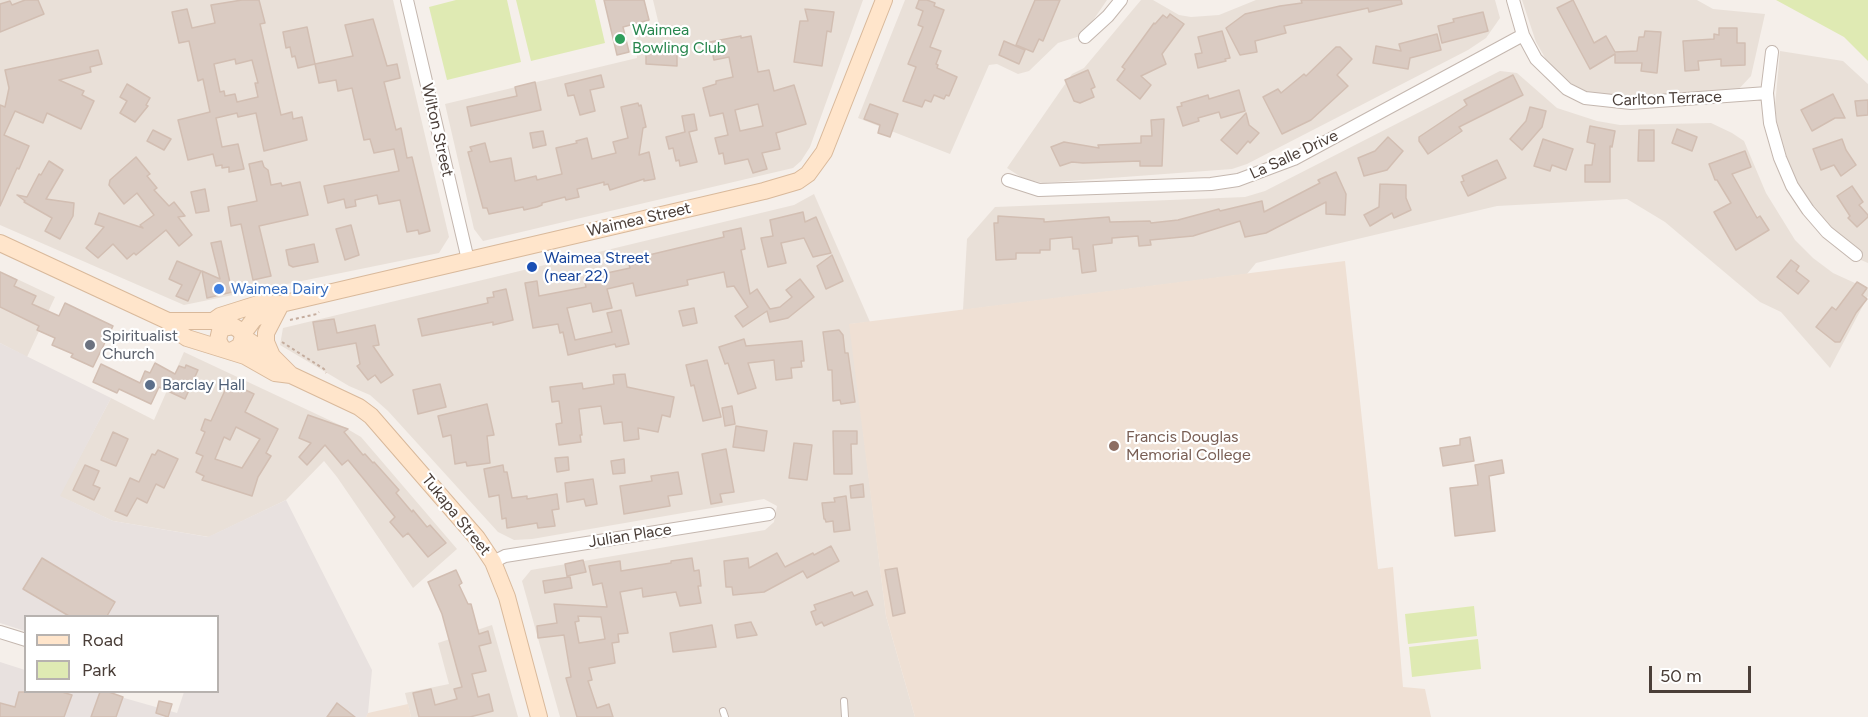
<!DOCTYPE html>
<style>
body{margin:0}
#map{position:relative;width:1868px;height:717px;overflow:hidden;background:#f5efea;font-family:Figtree,sans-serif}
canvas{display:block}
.legend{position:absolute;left:24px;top:615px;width:195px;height:78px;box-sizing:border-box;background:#fff;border:2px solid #b7b2af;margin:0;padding:8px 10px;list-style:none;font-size:18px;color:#4a3e38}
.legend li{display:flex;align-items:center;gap:12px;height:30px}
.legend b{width:30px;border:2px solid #b7b2af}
.scale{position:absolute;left:1649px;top:666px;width:102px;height:27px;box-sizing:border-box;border:3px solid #4a3e38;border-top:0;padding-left:8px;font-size:18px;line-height:21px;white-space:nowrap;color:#4a3e38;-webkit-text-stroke:4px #fff;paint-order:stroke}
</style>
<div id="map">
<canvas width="1868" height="717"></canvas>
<ul class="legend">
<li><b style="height:8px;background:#ffe5cb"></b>Road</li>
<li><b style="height:16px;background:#dfeab3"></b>Park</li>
</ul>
<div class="scale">50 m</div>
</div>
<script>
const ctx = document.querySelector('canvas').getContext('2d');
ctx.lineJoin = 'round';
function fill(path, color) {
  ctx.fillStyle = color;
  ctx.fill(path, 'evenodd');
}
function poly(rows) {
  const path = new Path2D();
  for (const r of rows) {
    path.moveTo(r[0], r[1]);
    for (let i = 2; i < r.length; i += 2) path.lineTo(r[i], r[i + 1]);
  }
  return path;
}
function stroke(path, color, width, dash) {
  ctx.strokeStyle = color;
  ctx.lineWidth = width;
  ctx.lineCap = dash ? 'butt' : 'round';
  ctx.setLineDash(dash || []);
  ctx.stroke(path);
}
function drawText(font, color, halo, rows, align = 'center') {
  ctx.font = font + ' Figtree,sans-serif';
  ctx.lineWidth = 4.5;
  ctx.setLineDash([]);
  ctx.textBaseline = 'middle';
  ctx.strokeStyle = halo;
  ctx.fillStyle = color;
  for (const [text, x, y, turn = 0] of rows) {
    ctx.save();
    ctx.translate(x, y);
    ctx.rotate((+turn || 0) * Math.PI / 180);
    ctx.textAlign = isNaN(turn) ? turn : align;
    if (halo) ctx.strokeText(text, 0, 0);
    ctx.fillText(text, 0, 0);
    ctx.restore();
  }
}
const residential = poly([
 [0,0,393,0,449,237,439,253,184,305,0,225],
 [653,0,863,0,810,147,801,161,793,168,483,241,474,229,445,104,637,58,636,39,638,34,660,29],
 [905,0,1107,0,1083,35,1058,43,1029,71,1018,74,997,64,989,65,950,154,858,118],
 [1141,0,1153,0,1179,15,1191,17,1219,15,1256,0,1495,0,1500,18,1486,38,1468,50,1247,164,1232,169,1043,183,1024,179,1007,168,1072,74,1084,68],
 [1522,0,1697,0,1713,9,1765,14,1751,76,1736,92,1607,98,1588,95,1552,70,1536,42],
 [1780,51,1843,61,1868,84,1868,263,1861,260,1850,251,1792,183,1781,155,1775,106],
 [1500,71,1517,73,1557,108,1597,121,1620,125,1711,123,1732,133,1744,141,1766,193,1795,240,1813,258,1833,273,1868,289,1868,296,1830,368,1781,312,1760,302,1665,222,1627,199,1497,206,1256,263,1247,274,963,310,967,239,995,207,1245,197,1265,191],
 [814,194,870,322,850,324,886,616,915,717,560,717,522,581,531,570,765,530,774,522,777,506,764,499,532,539,514,540,498,532,388,411,370,395,349,386,280,345,283,328,794,205],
 [0,271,55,297,27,357,0,343],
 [184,352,344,427,361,437,457,549,413,588,337,477,324,461,286,500,209,537,113,521,59,496,111,398,154,420],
 [492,625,518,717,411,717,405,693,449,684,438,643]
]);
const industrial = poly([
 [0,343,111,398,60,496,113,521,208,537,286,500,372,670,368,713,366,717,0,717,0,662,25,670,26,692,103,692,177,713,184,692,218,692,218,616,26,616,25,631,0,623]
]);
const education = poly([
 [1345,261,1378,569,1393,567,1403,687,1425,689,1431,717,915,717,886,616,849,324],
 [408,704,411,717,366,717,368,713]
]);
const green = poly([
 [456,0,507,0,521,62,447,80,429,7],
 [516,0,595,0,605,43,531,61],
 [1776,0,1868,0,1868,61,1844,37],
 [1474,606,1477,636,1408,644,1405,614],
 [1478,639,1481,669,1412,677,1409,647]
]);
const building = poly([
 [25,0,38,0,44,14,0,32,0,4,10,1,12,5,25,0],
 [242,0,259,0,265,23,260,24,281,115,292,112,293,119,302,117,307,140,264,151,256,113,238,117,237,113,216,118,222,147,238,144,244,169,229,172,229,167,222,168,222,165,216,166,213,154,188,160,178,120,210,112,203,79,198,81,189,41,179,43,172,12,187,9,192,28,215,23,211,5,242,0],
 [235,59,236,64,252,60,258,83,255,83,258,97,237,102,235,94,225,96,224,91,220,92,214,64,235,59],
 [604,0,644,0,649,20,623,27,629,52,617,55,604,0],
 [919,0,927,0,935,3,934,6,944,10,930,47,941,51,936,64,938,65,937,68,957,77,949,96,946,95,944,99,934,95,931,102,925,100,922,107,903,101,916,67,908,64,923,27,918,25,923,11,916,8,919,0],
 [1035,0,1060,0,1043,41,1039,39,1033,52,1016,45,1035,0],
 [1301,0,1401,0,1402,4,1369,12,1368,8,1284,26,1286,33,1255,41,1257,52,1240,55,1226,28,1245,14,1280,6,1302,3,1301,0],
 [1573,0,1594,43,1606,36,1615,52,1637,51,1639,37,1644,37,1645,31,1661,32,1657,73,1641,71,1642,63,1615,63,1615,54,1590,69,1557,8,1573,0],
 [805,9,834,12,831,32,827,31,822,66,794,62,800,21,808,21,805,9],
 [1483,12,1488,31,1442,43,1438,26,1454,22,1453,19,1483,12],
 [1170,14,1184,24,1162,54,1166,64,1141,76,1151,85,1140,99,1117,80,1125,69,1122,67,1154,23,1155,24,1163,15,1167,18,1170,14],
 [373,19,387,66,397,64,400,78,384,82,396,130,401,128,407,158,412,157,430,231,419,234,418,230,407,232,400,200,379,204,377,195,355,200,356,206,346,208,344,199,328,203,324,186,399,171,394,149,374,153,370,139,364,140,352,88,338,91,336,80,319,83,315,64,298,68,295,56,292,57,290,47,286,48,283,32,307,27,315,64,353,56,345,25,373,19],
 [1719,28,1737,28,1737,43,1745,43,1745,65,1721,66,1721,59,1698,61,1699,70,1685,71,1683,41,1714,39,1714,34,1719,35,1719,28],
 [1222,31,1230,58,1225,59,1226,61,1198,68,1195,54,1202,53,1198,37,1222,31],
 [1437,34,1441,50,1410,58,1408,69,1373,63,1376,46,1401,51,1399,44,1437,34],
 [741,36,741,38,751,36,758,72,769,70,774,91,794,85,806,124,776,133,780,149,762,153,767,169,753,173,748,159,725,164,723,153,719,154,715,138,728,135,723,113,710,116,703,88,716,84,716,81,733,77,729,57,714,60,710,42,741,36],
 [758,104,763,126,740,131,735,110,758,104],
 [1004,41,1025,50,1019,64,999,55,1004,41],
 [677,46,677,66,646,64,646,47,677,46],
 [1336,47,1340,47,1352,59,1337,75,1348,86,1311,120,1282,134,1263,97,1278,89,1281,93,1304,74,1306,76,1336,47],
 [98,50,102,64,90,67,91,72,59,80,84,91,82,95,94,101,81,129,47,113,43,123,15,111,4,135,29,146,19,169,17,168,0,206,0,105,5,107,9,88,5,70,98,50],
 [1088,70,1095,87,1091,89,1094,97,1080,103,1074,101,1065,80,1088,70],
 [601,75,604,87,590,90,595,111,580,115,574,95,568,96,565,84,601,75],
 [1513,75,1523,95,1459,127,1462,131,1428,154,1419,141,1419,137,1467,105,1464,100,1513,75],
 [535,82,541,110,471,126,467,107,517,96,515,87,535,82],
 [127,84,150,98,146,105,148,106,135,122,120,113,127,101,120,97,127,84],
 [1239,90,1245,111,1221,118,1219,112,1198,118,1199,121,1183,126,1177,107,1182,106,1181,103,1208,95,1209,99,1239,90],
 [1833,94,1845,118,1835,118,1812,131,1801,110,1833,94],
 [1868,100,1868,115,1857,116,1855,101,1868,100],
 [638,103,639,106,641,105,646,127,643,128,639,155,649,152,655,179,644,181,644,179,610,190,608,184,604,185,604,182,577,189,579,197,566,200,565,197,542,203,542,205,537,207,524,210,523,207,489,214,487,208,483,208,468,152,472,151,470,147,485,143,490,162,511,158,515,181,536,176,537,180,562,174,556,148,577,143,576,141,587,138,592,159,616,153,613,142,628,138,621,107,638,103],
 [870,104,898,114,890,137,878,133,880,125,864,119,870,104],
 [1530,107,1546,111,1542,127,1522,150,1510,139,1526,121,1530,107],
 [1246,113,1249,125,1259,133,1250,143,1248,141,1237,154,1221,140,1246,113],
 [694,114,697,130,689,132,697,162,680,166,679,160,676,161,673,148,669,149,666,137,685,132,682,116,694,114],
 [1164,119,1162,166,1140,166,1140,161,1083,163,1072,162,1060,166,1051,147,1064,142,1099,148,1098,145,1141,143,1141,136,1152,136,1151,120,1164,119],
 [1590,126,1615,131,1612,147,1610,146,1610,182,1585,182,1585,165,1592,165,1595,144,1587,142,1590,126],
 [1677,129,1697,137,1692,151,1672,143,1677,129],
 [153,130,171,139,164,150,147,141,153,130],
 [1639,130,1654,130,1654,161,1638,161,1639,130],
 [543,131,546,145,533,148,530,133,543,131],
 [1388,137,1403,151,1387,170,1364,176,1358,158,1375,151,1388,137],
 [1543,139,1573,149,1566,170,1552,165,1550,171,1534,166,1543,139],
 [1842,139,1846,150,1856,165,1841,176,1834,165,1821,170,1813,149,1842,139],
 [1745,151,1751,167,1732,174,1757,218,1760,216,1769,230,1736,250,1714,212,1731,203,1717,180,1715,180,1709,164,1745,151],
 [136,157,150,174,147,176,157,188,154,190,169,206,174,202,185,216,178,217,192,235,179,246,166,230,136,255,134,253,127,259,113,244,98,258,86,248,104,227,95,224,99,213,143,228,140,225,154,215,137,193,124,204,109,185,110,180,136,157],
 [1497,160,1506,178,1468,196,1461,182,1464,181,1462,176,1497,160],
 [49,161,63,170,46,199,74,203,73,216,60,239,45,231,52,218,24,202,25,201,17,195,27,197,39,174,41,175,49,161],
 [262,161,264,167,268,170,271,185,281,183,282,186,300,182,308,215,259,226,271,276,253,280,241,224,231,226,228,207,257,201,249,164,262,161],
 [1336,172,1346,194,1345,215,1326,214,1326,202,1266,233,1245,237,1240,221,1193,236,1150,240,1151,245,1139,246,1138,236,1112,238,1112,243,1093,245,1096,271,1082,273,1079,249,1073,249,1072,237,1050,239,1050,250,1040,250,1040,253,1016,253,1016,259,996,260,994,223,998,223,998,216,1044,219,1044,222,1109,217,1110,222,1150,221,1151,223,1178,220,1219,209,1220,211,1262,201,1264,212,1320,183,1318,180,1336,172],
 [1380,184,1406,185,1406,198,1411,210,1394,218,1392,213,1370,226,1364,215,1379,207,1380,184],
 [1852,186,1863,202,1859,205,1868,215,1868,217,1857,227,1848,218,1850,216,1837,196,1852,186],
 [205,189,209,211,196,213,191,192,205,189],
 [803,212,805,222,816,217,831,253,813,257,804,238,781,243,786,263,768,267,761,238,773,236,770,220,803,212],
 [351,225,359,255,345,260,336,229,351,225],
 [741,228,745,249,741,250,750,294,757,289,770,309,780,307,792,297,786,290,800,279,814,297,788,318,770,322,767,311,743,327,735,316,748,307,734,286,727,287,724,272,687,280,688,285,636,296,633,283,607,289,612,308,593,312,591,303,567,308,575,340,612,332,607,313,621,310,629,344,616,347,615,344,568,355,563,332,560,333,558,324,533,328,525,283,537,281,539,296,586,287,584,278,630,268,628,260,724,237,723,232,741,228],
 [221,241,232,292,207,298,202,271,220,279,211,243,221,241],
 [314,244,318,262,293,267,289,265,286,250,314,244],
 [832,255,843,281,826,289,817,266,832,255],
 [1791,260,1799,266,1796,271,1809,281,1798,294,1777,277,1791,260],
 [177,261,201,271,188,301,176,296,182,285,169,279,177,261],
 [0,272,17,280,14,286,36,296,32,304,59,316,65,303,113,326,93,367,71,357,73,354,52,345,55,338,37,330,39,326,0,307,0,272],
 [1857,282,1867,288,1862,295,1867,299,1856,313,1840,342,1835,342,1816,327,1832,307,1836,310,1857,282],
 [506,289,513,320,493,325,493,322,422,336,418,319,488,303,487,298,494,297,493,292,506,289],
 [694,308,697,323,683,326,679,311,694,308],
 [334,319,337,333,375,325,379,345,373,346,393,375,381,383,375,375,368,380,357,366,360,364,356,343,318,350,313,322,334,319],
 [839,330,843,335,845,353,848,353,855,402,841,404,840,400,833,401,832,370,828,370,823,332,839,330],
 [744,339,746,346,802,341,804,361,801,361,802,367,791,368,792,378,776,380,774,360,748,363,756,388,738,394,728,363,725,364,719,347,744,339],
 [707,360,721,417,703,421,694,385,691,386,686,365,707,360],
 [155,363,175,374,179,366,185,368,186,365,198,370,185,399,159,387,151,404,119,389,117,393,93,382,101,364,140,383,145,371,150,373,155,363],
 [625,374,627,387,674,397,670,417,662,415,658,432,638,428,639,439,624,441,622,422,604,424,601,406,579,409,582,435,580,435,581,442,559,445,556,424,562,423,559,401,552,402,550,387,582,383,583,389,614,384,613,375,625,374],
 [440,384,446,407,418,414,413,390,440,384],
 [235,385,254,394,245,412,278,429,266,453,271,456,258,477,252,496,202,480,204,476,196,472,203,456,196,453,205,432,201,430,205,419,211,421,227,386,233,389,235,385],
 [236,427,260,439,242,468,215,459,224,437,230,440,236,427],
 [487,404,494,435,487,436,490,463,467,466,466,462,455,464,451,435,443,437,438,416,487,404],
 [732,406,735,424,725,426,722,408,732,406],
 [308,415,348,429,344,432,363,455,365,454,373,463,374,462,399,490,396,493,412,512,413,510,427,527,430,525,446,543,428,557,408,533,403,537,390,522,395,517,348,460,342,465,325,445,307,465,299,457,311,443,299,438,308,415],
 [736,426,767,431,764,451,733,447,736,426],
 [833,431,857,431,857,444,851,444,852,474,834,474,833,431],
 [113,432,128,439,116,466,101,460,113,432],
 [1470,437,1474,461,1443,466,1440,448,1460,445,1460,439,1470,437],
 [794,443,812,445,807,480,789,478,794,443],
 [726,449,734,492,720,494,722,502,711,504,702,454,726,449],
 [158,450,178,459,164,488,156,484,147,503,137,498,127,516,115,511,130,478,139,482,152,454,155,455,158,450],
 [568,457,569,470,557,472,555,458,568,457],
 [624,459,625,473,613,474,611,461,624,459],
 [1502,460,1504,473,1489,476,1495,531,1455,536,1450,488,1478,485,1475,465,1502,460],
 [85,465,99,471,93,485,100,488,94,500,73,490,85,465],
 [503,465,504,472,507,472,512,498,527,496,527,499,557,494,559,509,552,510,555,526,538,528,537,523,507,528,506,518,502,519,499,495,489,497,484,469,503,465],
 [678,472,682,494,668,496,670,506,624,514,620,486,652,481,651,476,678,472],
 [593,479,597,504,586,506,584,499,567,502,565,483,593,479],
 [863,484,864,497,851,498,850,486,863,484],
 [846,496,850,530,834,532,833,521,826,522,825,519,824,519,822,503,835,502,834,498,846,496],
 [831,546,839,561,807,578,803,571,764,592,733,595,732,587,726,587,724,561,748,558,749,568,777,553,785,567,813,553,814,555,831,546],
 [42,558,115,602,107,616,69,616,23,589,42,558],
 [692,558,694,571,699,570,701,586,698,586,701,603,680,606,676,592,643,597,642,588,620,592,628,633,618,634,619,642,612,643,615,663,589,668,592,680,588,681,597,708,609,704,613,717,577,717,566,678,571,677,564,635,538,638,537,626,557,623,554,604,607,607,602,583,593,585,589,566,620,561,621,571,671,563,671,561,692,558],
 [578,616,601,617,605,639,579,643,575,622,579,621,578,616],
 [583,560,586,572,567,576,565,564,583,560],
 [897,568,905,613,893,616,885,570,897,568],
 [456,570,462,583,459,585,468,604,471,604,479,634,488,631,491,643,479,646,486,671,472,674,478,697,489,694,493,711,470,717,419,717,413,693,431,689,435,705,457,699,454,689,462,687,442,614,428,582,456,570],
 [570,577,572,588,545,593,543,581,570,577],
 [867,591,873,605,824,626,822,622,816,625,811,612,816,610,814,605,852,592,854,596,867,591],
 [751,622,757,635,737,638,735,625,751,622],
 [712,625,716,647,673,652,670,633,712,625],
 [19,692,62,692,72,695,64,717,0,717,0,703,15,707,19,692],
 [100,692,109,692,123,697,116,717,91,717,100,692],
 [159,701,172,704,168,717,156,713,159,701],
 [337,703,355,717,327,717,337,703]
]);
const path = poly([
 [290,320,317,314,319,312],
 [282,342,324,369,326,373]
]);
const service = poly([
 [844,701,845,717],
 [723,711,725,717]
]);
const minor = poly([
 [407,0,468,260],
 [1513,0,1523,35,1536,59,1567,89,1585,98,1631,103,1767,93],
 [1085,37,1108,16,1121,0],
 [1772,52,1767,93,1770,123,1780,158,1792,186,1808,210,1827,232,1856,255],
 [1008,180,1039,190,1211,184,1238,180,1294,159,1523,35],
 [493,562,505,556,769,514],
 [0,632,26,640]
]);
const secondary = poly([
 [0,243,168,321,178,332,187,338,245,356,275,373,291,375,359,407,371,416,477,538,493,562,507,597,539,717],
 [168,321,213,321,220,316,258,304,281,304,764,191,798,181,808,174,824,152,884,0],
 [242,335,254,319,278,306],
 [243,337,272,356,291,375],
 [222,348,218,340,220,331,224,328,233,326,241,331,243,337,240,346,231,351],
 [272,356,266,342,266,333,281,304]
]);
const markers = [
 [620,39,6,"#2e9e5b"],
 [532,267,6,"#1a4fb4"],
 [219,289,6,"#3f7fe0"],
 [90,345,6,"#6b7280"],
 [150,385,6,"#5c6f8a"],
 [1114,446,6,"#8d6e63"]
];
const leisureNames = [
 ["Waimea",632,30],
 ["Bowling Club",632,48]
];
const streetNames = [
 ["Carlton Terrace",1667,99,-2],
 ["Wilton Street",437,130,77],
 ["La Salle Drive",1294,155,-25],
 ["Waimea Street",639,220,-13],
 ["Tukapa Street",456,515,51],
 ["Julian Place",630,536,-9]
];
const transitNames = [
 ["Waimea Street",544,258],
 ["(near 22)",544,276]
];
const shopNames = [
 ["Waimea Dairy",231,289]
];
const worshipNames = [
 ["Spiritualist",102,336],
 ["Church",102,354]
];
const serviceNames = [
 ["Barclay Hall",162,385]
];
const educationNames = [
 ["Francis Douglas",1126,437],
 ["Memorial College",1126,455]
];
fill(residential, '#e9e0d8');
fill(industrial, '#e8e1df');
fill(education, '#efe0d4');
fill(green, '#dfeab3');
fill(building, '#dacbc2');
stroke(building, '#d2beb2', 1.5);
stroke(service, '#c4b7af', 8);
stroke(minor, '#c4b7af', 14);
stroke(secondary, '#d9b99b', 18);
stroke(path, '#c4ac9d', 2, [3, 3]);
stroke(service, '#fff', 6);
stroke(minor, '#fff', 12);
stroke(secondary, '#ffe5cb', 16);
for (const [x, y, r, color] of markers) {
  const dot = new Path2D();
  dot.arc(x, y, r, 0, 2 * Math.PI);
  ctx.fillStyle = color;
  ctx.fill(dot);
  stroke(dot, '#fff', 2);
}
drawText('16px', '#27864d', '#fff', leisureNames, 'left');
drawText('16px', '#4a3e38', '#fff', streetNames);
drawText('16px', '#164399', '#fff', transitNames, 'left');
drawText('16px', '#366cbe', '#fff', shopNames, 'left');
drawText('16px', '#5b616d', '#fff', worshipNames, 'left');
drawText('16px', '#4e5e75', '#fff', serviceNames, 'left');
drawText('16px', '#785e54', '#fff', educationNames, 'left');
</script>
